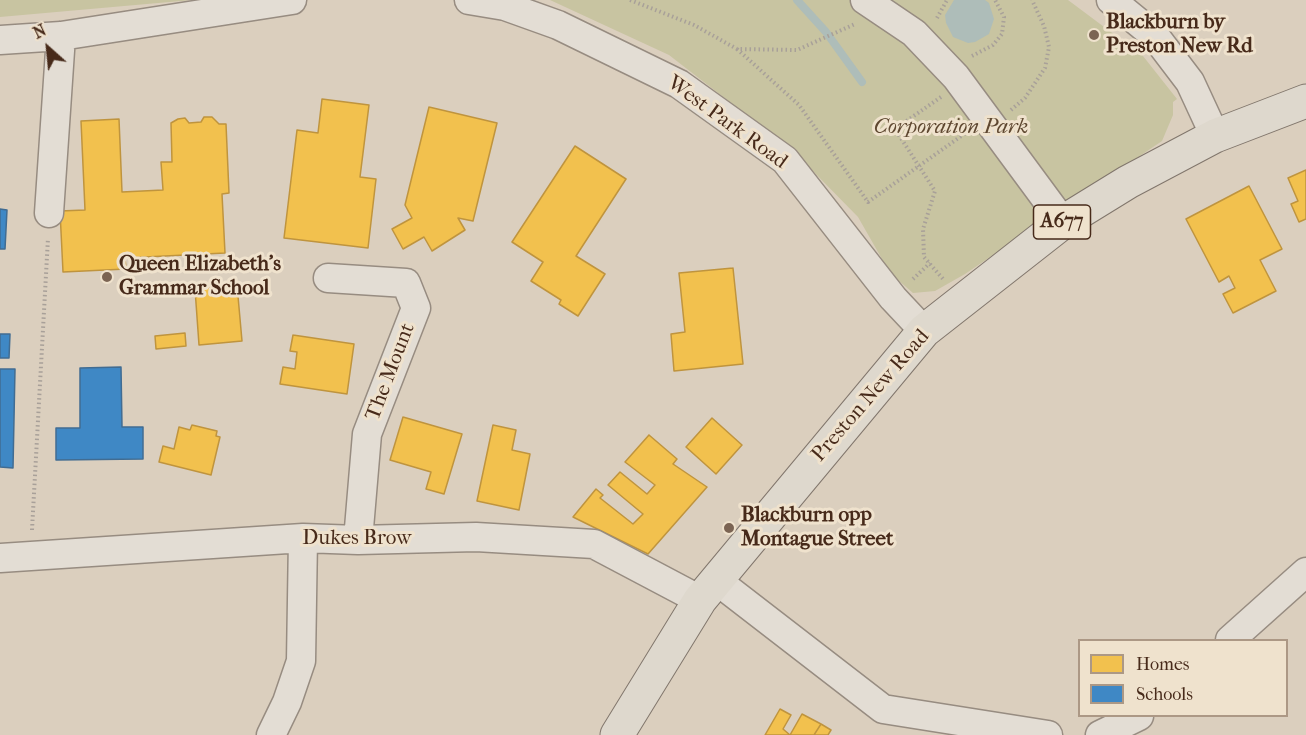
<!DOCTYPE html>
<style>
body{margin:0}
#map{position:relative;width:1306px;height:735px;overflow:hidden;background:#dbcfbe;font-family:"IM FELL French Canon",serif}
canvas{display:block}
.legend{position:absolute;left:1078px;top:639px;width:210px;height:78px;box-sizing:border-box;background:#efe2cd;border:2px solid #ac9885;margin:0;padding:8px 10px;list-style:none;font-size:18px;color:#472a1a}
.legend li{display:flex;align-items:center;gap:12px;height:30px}
.legend b{width:30px;border:2px solid #ac9885}
.north{position:absolute;left:18px;top:18px;width:60px;height:60px;-webkit-text-stroke:4px #efe2cd;paint-order:stroke;rotate:333deg;font-size:16px;font-weight:700;line-height:24px;text-align:center;color:#472a1a}
.north::after{content:'';display:block;margin:auto;width:21px;height:27px;background:#472a1a;clip-path:polygon(50% 0,100% 100%,50% 72%,0 100%)}
</style>
<div id="map">
<canvas width="1306" height="735"></canvas>
<ul class="legend">
<li><b style="height:16px;background:#f2c14e"></b>Homes</li>
<li><b style="height:16px;background:#3f88c5"></b>Schools</li>
</ul>
<div class="north">N</div>
</div>
<script>
const ctx = document.querySelector('canvas').getContext('2d');
ctx.lineJoin = 'round';
function fill(path, color) {
  ctx.fillStyle = color;
  ctx.fill(path, 'evenodd');
}
function poly(rows) {
  const path = new Path2D();
  for (const r of rows) {
    path.moveTo(r[0], r[1]);
    for (let i = 2; i < r.length; i += 2) path.lineTo(r[i], r[i + 1]);
  }
  return path;
}
function stroke(path, color, width, dash) {
  ctx.strokeStyle = color;
  ctx.lineWidth = width;
  ctx.lineCap = dash ? 'butt' : 'round';
  ctx.setLineDash(dash || []);
  ctx.stroke(path);
}
function drawText(font, color, halo, rows, align = 'center') {
  ctx.font = font + ' "IM FELL French Canon",serif';
  ctx.lineWidth = 6;
  ctx.setLineDash([]);
  ctx.textBaseline = 'middle';
  ctx.strokeStyle = halo;
  ctx.fillStyle = color;
  for (const [text, x, y, turn = 0] of rows) {
    ctx.save();
    ctx.translate(x, y);
    ctx.rotate((+turn || 0) * Math.PI / 180);
    ctx.textAlign = isNaN(turn) ? turn : align;
    if (halo) ctx.strokeText(text, 0, 0);
    ctx.fillText(text, 0, 0);
    ctx.restore();
  }
}
const green = poly([
 [0,0,192,0,0,17],
 [550,0,1068,0,1143,56,1177,99,1173,102,1173,115,1162,141,965,274,935,291,913,293,890,273,858,217,805,163,753,120,669,55]
]);
const water = poly([
 [954,0,985,0,989,3,994,19,989,34,975,42,968,43,953,37,946,23,945,15]
]);
const homes = poly([
 [322,99,369,105,360,177,376,179,368,248,284,238,297,130,318,133,322,99],
 [429,107,497,123,473,221,458,218,465,230,432,251,424,237,403,249,392,229,412,218,405,205,429,107],
 [204,117,212,117,219,124,226,124,229,193,222,194,225,253,125,258,126,269,63,272,60,211,85,210,81,121,119,119,122,192,163,190,161,162,172,162,171,123,178,119,185,118,189,123,201,122,204,117],
 [575,146,626,179,576,256,605,274,578,316,559,304,561,300,531,281,543,262,512,242,575,146],
 [1306,170,1306,219,1299,222,1291,204,1298,201,1288,178,1306,170],
 [1249,186,1282,249,1260,260,1276,291,1233,313,1223,294,1235,288,1229,276,1219,282,1186,219,1249,186],
 [733,268,743,364,674,371,671,334,685,332,679,273,733,268],
 [237,285,242,341,199,345,195,289,237,285],
 [185,333,186,346,156,349,155,336,185,333],
 [293,335,354,344,347,394,280,384,283,367,295,369,297,352,290,351,293,335],
 [403,417,462,434,444,494,426,489,431,472,390,460,403,417],
 [712,418,742,445,716,474,686,447,712,418],
 [192,425,217,431,216,436,220,437,211,475,159,462,163,446,174,449,179,427,190,430,192,425],
 [493,425,516,430,512,450,530,454,519,510,477,501,493,425],
 [649,435,677,459,673,464,707,487,648,554,573,517,596,489,603,495,600,498,633,524,643,514,608,485,620,472,647,494,655,485,625,462,649,435],
 [780,709,791,715,783,729,790,735,765,735,780,709],
 [802,714,821,724,814,735,790,735,802,714],
 [821,724,831,730,828,735,814,735,821,724]
]);
const schools = poly([
 [0,209,7,210,5,249,0,249,0,209],
 [0,334,10,334,9,358,0,358,0,334],
 [121,367,122,427,143,427,143,459,56,460,56,428,80,428,80,368,121,367],
 [0,369,15,369,13,468,0,467,0,369]
]);
const stream = poly([
 [797,0,826,32,862,82]
]);
const path = poly([
 [630,0,694,25,737,49,797,50,855,24],
 [937,18,947,0],
 [737,49,799,105,868,202,967,132],
 [972,56,993,45,1002,34,1004,17,995,0],
 [941,97,895,129,935,191,923,229,924,257,943,279],
 [1011,110,1025,98,1045,68,1049,47,1044,26,1032,0],
 [913,279,930,263],
 [32,530,48,238]
]);
const minor = poly([
 [469,0,505,6,558,25,679,84,785,160,893,298,924,331],
 [865,0,914,33,956,77,1063,222],
 [1111,0,1155,36,1190,82,1215,136],
 [0,40,61,36,292,0],
 [49,213,61,36],
 [328,278,406,283,416,308,367,434,358,540],
 [0,558,303,538,358,540,476,537,594,544,700,600],
 [716,580,883,709,1048,735],
 [1230,640,1306,572],
 [271,735,287,702,301,661,303,538],
 [1100,735,1139,716]
]);
const highway = poly([
 [617,735,700,600,924,331,1063,222,1128,182,1215,136,1306,101]
]);
const markers = [
 [1094,35,6,"#7b6453"],
 [107,277,6,"#7b6453"],
 [729,528,6,"#7b6453"]
];
const shields = [
 [1062,222,57]
];
const shieldNames = [
 ["A677",1062,222]
];
const poiNames = [
 ["Blackburn by",1106,23],
 ["Preston New Rd",1106,47],
 ["Queen Elizabeth's",119,265],
 ["Grammar School",119,289],
 ["Blackburn opp",741,516],
 ["Montague Street",741,540]
];
const streetNames = [
 ["West Park Road",727,123,36],
 ["The Mount",391,372,-69],
 ["Preston New Road",871,396,-49],
 ["Dukes Brow",357,539]
];
const parkNames = [
 ["Corporation Park",951,128]
];
fill(green, '#c8c4a1');
fill(water, '#aebdb9');
fill(homes, '#f2c14e');
stroke(homes, '#bf943e', 1.5);
fill(schools, '#3f88c5');
stroke(schools, '#416c92', 1.5);
stroke(stream, '#aebdb9', 8);
stroke(minor, '#978c81', 31);
stroke(highway, '#81766c', 35);
stroke(path, '#a8a099', 4, [1.5, 3]);
stroke(minor, '#e3ddd4', 28);
stroke(highway, '#ded8cd', 33);
for (const [x, y, r, color] of markers) {
  const dot = new Path2D();
  dot.arc(x, y, r, 0, 2 * Math.PI);
  ctx.fillStyle = color;
  ctx.fill(dot);
  stroke(dot, '#efe2cd', 2);
}
for (const [x, y, w] of shields) {
  const box = new Path2D();
  box.roundRect(x - w / 2, y - 17, w, 34, 4.5);
  ctx.fillStyle = '#efe2cd';
  ctx.fill(box);
  stroke(box, '#472a1a', 1.5);
}
drawText('bold 20px', '#472a1a', null, shieldNames);
drawText('bold 21px', '#472a1a', '#efe2cd', poiNames, 'left');
drawText('21px', '#472a1a', '#efe2cd', streetNames);
drawText('italic 21px', '#5e4730', '#efe2cd', parkNames);
</script>
